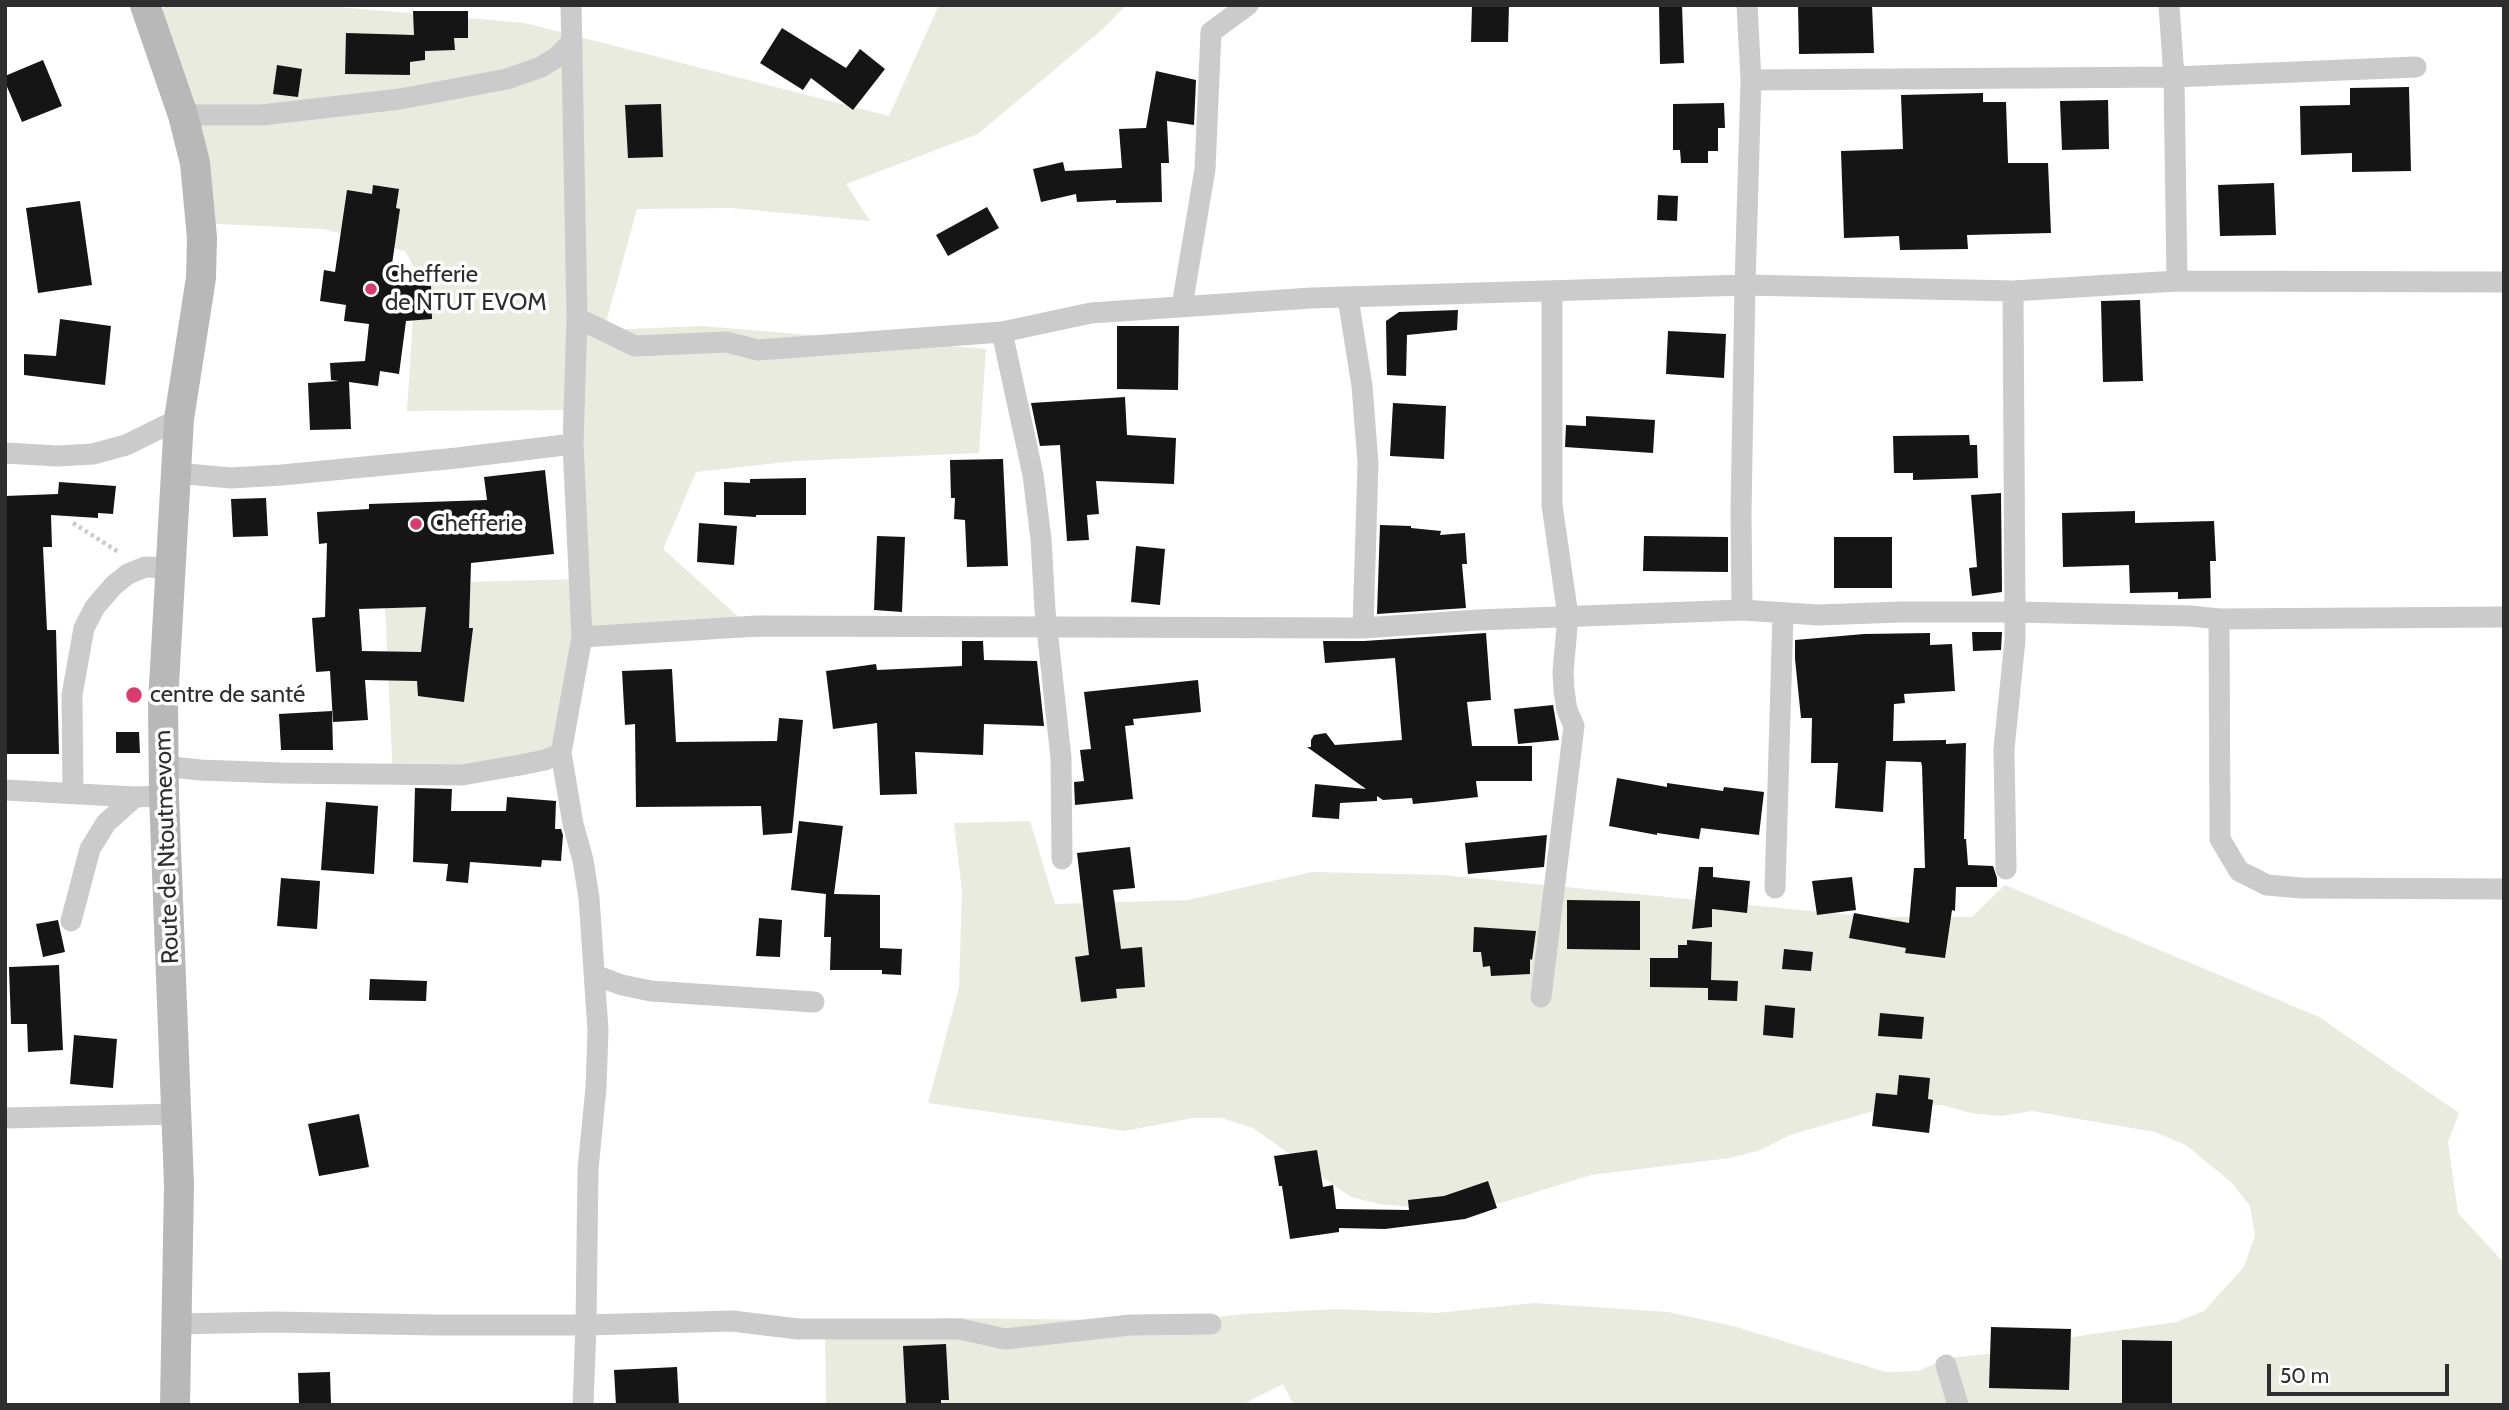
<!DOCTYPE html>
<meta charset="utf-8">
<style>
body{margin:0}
#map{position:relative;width:2509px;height:1410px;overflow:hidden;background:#fff;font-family:Cabin,sans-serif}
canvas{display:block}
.frame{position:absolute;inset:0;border:7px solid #2e2e2e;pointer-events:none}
.scale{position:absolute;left:2267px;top:1364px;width:182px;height:32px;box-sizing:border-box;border:4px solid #2e2e2e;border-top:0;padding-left:9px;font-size:21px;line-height:24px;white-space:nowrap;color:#2e2e2e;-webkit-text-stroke:5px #fff;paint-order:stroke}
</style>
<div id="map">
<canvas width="2509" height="1410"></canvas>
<div class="frame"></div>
<div class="scale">50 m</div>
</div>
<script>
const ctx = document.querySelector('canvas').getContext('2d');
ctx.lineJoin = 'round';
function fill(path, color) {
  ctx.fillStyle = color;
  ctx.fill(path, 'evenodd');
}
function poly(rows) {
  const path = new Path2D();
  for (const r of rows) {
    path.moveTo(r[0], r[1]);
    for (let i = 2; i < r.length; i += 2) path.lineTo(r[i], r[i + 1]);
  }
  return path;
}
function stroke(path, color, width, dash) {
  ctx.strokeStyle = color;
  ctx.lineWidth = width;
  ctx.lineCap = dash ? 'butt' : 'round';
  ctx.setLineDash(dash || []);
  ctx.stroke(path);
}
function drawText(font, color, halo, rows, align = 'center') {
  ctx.font = font + ' Cabin,sans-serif';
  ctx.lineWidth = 7;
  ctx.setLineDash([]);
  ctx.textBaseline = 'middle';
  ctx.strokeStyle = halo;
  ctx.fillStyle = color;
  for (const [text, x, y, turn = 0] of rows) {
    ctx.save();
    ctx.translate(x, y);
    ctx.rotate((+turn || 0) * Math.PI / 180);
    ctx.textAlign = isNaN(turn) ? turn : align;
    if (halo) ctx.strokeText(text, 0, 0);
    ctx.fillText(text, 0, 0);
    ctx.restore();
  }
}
const green = poly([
 [168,5,315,5,525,23,889,116,939,5,1126,5,1104,28,978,134,846,184,870,221,731,208,637,209,604,330,701,326,986,349,979,453,795,461,696,472,663,549,761,637,584,640,571,721,542,757,393,779,384,584,581,579,575,410,407,411,416,271,405,251,324,229,197,223,148,19],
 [1030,821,1055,904,1188,900,1312,872,1442,875,1872,917,1972,917,2005,885,2319,1017,2459,1113,2448,1142,2458,1213,2504,1263,2504,1405,1294,1405,1283,1384,1241,1405,826,1405,825,1322,896,1323,944,1318,1186,1321,1243,1314,1336,1309,1437,1313,1534,1303,1668,1312,1733,1326,1886,1372,1918,1371,1948,1358,2016,1351,2079,1336,2176,1322,2204,1311,2244,1267,2255,1236,2250,1206,2231,1182,2186,1145,2155,1132,2032,1111,2002,1116,1971,1113,1942,1105,1912,1105,1881,1109,1790,1135,1761,1150,1730,1158,1591,1175,1501,1203,1441,1210,1380,1204,1351,1197,1253,1128,1222,1118,1193,1118,1124,1131,928,1103,959,988,962,891,954,823]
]);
const building = poly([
 [1472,5,1509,5,1508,42,1471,42],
 [1659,5,1682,5,1684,63,1660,64],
 [1798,5,1872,5,1874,53,1799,54],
 [413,11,468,11,468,38,454,38,455,50,425,51,425,60,410,62,410,75,345,74,346,33,414,35],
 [782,28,846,68,860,49,885,69,853,110,811,78,803,90,760,63],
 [43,60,62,106,22,122,5,82,5,76],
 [277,65,302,69,298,97,273,94],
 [1156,71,1196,80,1194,125,1167,121,1169,163,1161,163,1162,202,1116,203,1116,200,1077,202,1076,194,1041,202,1033,169,1063,162,1065,171,1122,168,1119,129,1146,128],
 [2409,87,2411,171,2352,172,2352,153,2301,155,2300,106,2350,105,2350,88],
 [1983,93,1983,102,2006,102,2008,163,2048,163,2051,233,1967,235,1968,249,1900,250,1899,236,1844,238,1841,151,1903,149,1901,95],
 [2108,100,2109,149,2062,150,2060,101],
 [1724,103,1725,128,1718,128,1718,151,1708,151,1708,163,1681,163,1680,150,1673,150,1673,104],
 [661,104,663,157,628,158,625,105],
 [2274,183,2276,235,2220,236,2218,185],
 [373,185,399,189,396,208,400,209,392,264,402,266,399,284,431,286,432,319,406,321,399,374,380,371,378,386,349,382,351,429,310,430,308,383,339,381,331,380,330,363,365,361,369,324,344,321,346,305,320,301,324,270,335,272,347,190,372,194],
 [1658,195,1678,196,1677,221,1657,220],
 [80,201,92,285,38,293,26,208],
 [987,207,999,228,948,256,936,235],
 [2140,300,2143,381,2103,382,2101,301],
 [1458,310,1457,330,1407,335,1406,376,1387,375,1386,321,1399,312],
 [60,319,111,326,105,385,24,375,24,354,56,356],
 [1117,326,1179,326,1178,390,1117,389],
 [1668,331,1726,334,1724,378,1666,374],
 [1125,397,1127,435,1176,438,1174,484,1096,481,1099,514,1087,515,1089,540,1067,541,1060,445,1040,446,1031,403],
 [1393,403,1446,406,1444,459,1390,456],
 [1586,416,1655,420,1653,453,1565,447,1566,425,1586,426],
 [1969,435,1970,445,1977,445,1978,478,1913,480,1913,473,1894,473,1893,436],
 [1003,459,1008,566,967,567,965,520,954,519,955,498,951,498,950,460],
 [545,470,554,554,471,563,469,628,473,628,464,702,418,696,417,681,365,680,368,720,333,722,330,671,316,672,312,618,325,617,327,543,319,544,317,512,369,509,369,504,487,500,484,477],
 [426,607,421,652,362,651,359,609],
 [806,478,806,515,756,515,756,517,724,515,724,482,750,483,750,479],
 [59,482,116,486,113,514,98,513,98,518,51,515,52,547,43,547,47,630,56,630,59,754,5,754,5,496,58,494],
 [2001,493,2002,592,1972,596,1969,568,1977,567,1971,495],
 [266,498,268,536,233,537,231,499],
 [2135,511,2135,523,2214,521,2216,561,2210,561,2211,598,2178,599,2178,592,2130,593,2129,565,2063,567,2062,513],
 [699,523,737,526,734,565,697,562],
 [1380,525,1411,526,1411,528,1441,531,1440,535,1465,533,1467,564,1462,564,1466,608,1377,614],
 [877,536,905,537,902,612,874,610],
 [1644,536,1728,537,1728,572,1643,571],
 [1834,537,1892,537,1892,588,1834,588],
 [1136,546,1165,549,1160,605,1131,602],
 [1972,632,2002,632,2001,650,1973,651],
 [1486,633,1491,700,1467,702,1472,746,1532,746,1532,781,1476,781,1478,797,1434,802,1413,804,1412,798,1383,800,1377,796,1377,801,1340,803,1339,819,1312,817,1315,784,1366,789,1307,747,1311,747,1311,740,1314,735,1326,733,1335,745,1402,740,1395,658,1325,663,1323,641,1364,641],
 [1930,633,1930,645,1952,644,1955,691,1904,694,1905,703,1894,704,1893,741,1946,740,1946,744,1966,743,1964,839,1966,839,1968,865,1993,866,1997,878,1997,887,1956,887,1955,911,1952,910,1945,958,1905,953,1906,948,1849,938,1854,913,1909,923,1914,868,1925,868,1922,766,1921,762,1886,761,1883,812,1835,808,1838,763,1811,763,1812,718,1801,718,1795,659,1795,640,1864,634],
 [962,641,983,641,984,660,1037,661,1044,726,984,724,983,755,915,752,917,794,880,795,877,723,833,729,826,671,876,664,877,670,962,666],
 [672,669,676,742,777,741,779,718,803,720,792,833,763,835,761,806,636,807,635,724,625,725,622,671],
 [1198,680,1201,712,1133,719,1134,725,1125,726,1133,799,1075,805,1074,782,1084,781,1080,750,1091,749,1084,692],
 [1553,705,1559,740,1518,744,1514,709],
 [332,711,333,750,281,750,279,714],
 [116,732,139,732,140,753,116,753],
 [1617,778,1667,787,1667,783,1723,791,1724,787,1764,792,1759,835,1701,828,1699,839,1657,833,1657,835,1609,826],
 [415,788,452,789,451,811,506,811,507,797,556,801,555,829,561,829,563,835,561,861,542,860,541,867,470,862,468,883,446,881,448,864,413,862],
 [326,802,378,806,374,874,321,870],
 [799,821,843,826,834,894,880,895,880,948,902,949,901,975,882,974,882,970,830,970,831,937,824,937,826,894,791,890],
 [1547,835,1544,867,1468,874,1465,843],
 [1130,847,1135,888,1113,890,1121,949,1142,947,1145,987,1116,989,1117,998,1081,1002,1075,957,1089,955,1077,853],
 [1699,867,1713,867,1713,877,1750,881,1747,913,1712,909,1712,927,1692,929],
 [1852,877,1856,910,1817,915,1812,881],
 [281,878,320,881,317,929,277,926],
 [1567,900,1640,901,1640,950,1567,949],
 [759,918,782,920,780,957,756,956],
 [58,920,65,952,43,957,36,924],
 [1474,927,1536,931,1532,960,1530,959,1530,974,1491,976,1490,966,1483,967,1481,952,1473,952],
 [1687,940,1712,942,1711,980,1738,981,1737,1001,1708,1000,1708,988,1650,987,1650,958,1678,958,1678,945,1687,945],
 [1784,949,1813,952,1811,971,1782,969],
 [59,965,63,1050,28,1052,27,1024,11,1024,9,967],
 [370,979,427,981,426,1001,369,1000],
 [1765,1005,1795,1008,1793,1038,1763,1035],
 [1880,1013,1924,1017,1922,1039,1878,1036],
 [74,1035,117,1039,113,1088,70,1084],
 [1899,1075,1930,1078,1928,1099,1933,1100,1929,1133,1872,1126,1876,1093,1897,1095],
 [359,1114,369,1167,319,1176,308,1124],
 [1317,1150,1323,1187,1333,1185,1336,1209,1409,1210,1408,1200,1444,1196,1488,1181,1497,1208,1465,1219,1385,1229,1339,1228,1339,1232,1290,1239,1282,1186,1279,1186,1274,1156],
 [1991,1327,2071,1329,2069,1390,1989,1388],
 [2122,1340,2172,1341,2172,1405,2122,1405],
 [946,1344,949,1400,941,1400,941,1405,906,1405,903,1346],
 [677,1367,679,1405,616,1405,614,1370],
 [330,1372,331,1405,299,1405,298,1373]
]);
const path = poly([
 [73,523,120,553]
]);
const street = poly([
 [571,5,577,318,573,444,582,637,561,753,573,824,583,860,589,898,598,1030,596,1088,588,1169,586,1325,583,1405],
 [2169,5,2174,77,2177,281],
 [1751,80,2174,77,2416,67],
 [183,115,262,115,400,99,507,79,541,67,557,57,572,42],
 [2013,291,2015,612,2191,616,2219,619,2504,617],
 [1348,298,1362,386,1368,463,1363,628],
 [1182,306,1205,169,1211,32,1248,5],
 [577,318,635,346,726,342,758,350,1002,332,1091,313,1311,298,1745,285,2013,291,2177,281,2504,282],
 [1002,332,1033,475,1041,539,1045,610,1061,758,1062,859],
 [5,453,58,456,93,454,126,445,179,419],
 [176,473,231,478,282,475,457,458,573,444],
 [1742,610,1741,512,1745,285,1751,80,1747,5],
 [2219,619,2220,839,2239,871,2267,885,2302,888,2504,889],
 [582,637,757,626,1363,628,1478,620,1742,610,1818,615,1901,612,2015,612,2015,640,2004,749,2006,869],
 [163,766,200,770,281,773,462,775,520,765,545,760,561,753],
 [5,790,135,797,164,796],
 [73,793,72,695,84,628,95,607,114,585,128,574,145,567,169,568],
 [1775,888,1783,614],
 [71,921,90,849,106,823,135,797],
 [595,975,622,985,651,991,814,1002],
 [1541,997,1574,726,1567,710,1564,690,1563,672,1568,616,1552,505,1552,291],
 [5,1118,176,1114],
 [177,1324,275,1322,436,1325,586,1325,732,1321,798,1329,960,1329,1005,1339,1130,1325,1211,1324],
 [1946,1365,1958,1405]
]);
const secondary = poly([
 [145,5,183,115,195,163,202,238,201,278,179,419,163,703,164,796,179,1185,175,1405]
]);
const markers = [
 [371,289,7,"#da3b6e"],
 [416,524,7,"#da3b6e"],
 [134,695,9,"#da3b6e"]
];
const poiNames = [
 ["Chefferie",385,275],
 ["de NTUT EVOM",385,303],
 ["Chefferie",430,524],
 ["centre de santé",150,695]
];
const streetNames = [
 ["Route de Ntoutmevom",167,847,-92]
];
fill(green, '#e8ebdd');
fill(building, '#151515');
stroke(path, '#cbcbcb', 4.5, [3.5, 3.5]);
stroke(street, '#cbcbcb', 21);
stroke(secondary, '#b8b8b8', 30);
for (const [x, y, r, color] of markers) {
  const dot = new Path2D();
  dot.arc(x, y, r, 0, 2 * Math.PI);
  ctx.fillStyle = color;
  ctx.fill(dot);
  stroke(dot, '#fff', 2.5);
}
drawText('24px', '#2e2e2e', '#fff', poiNames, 'left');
drawText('24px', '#2e2e2e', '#fff', streetNames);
</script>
